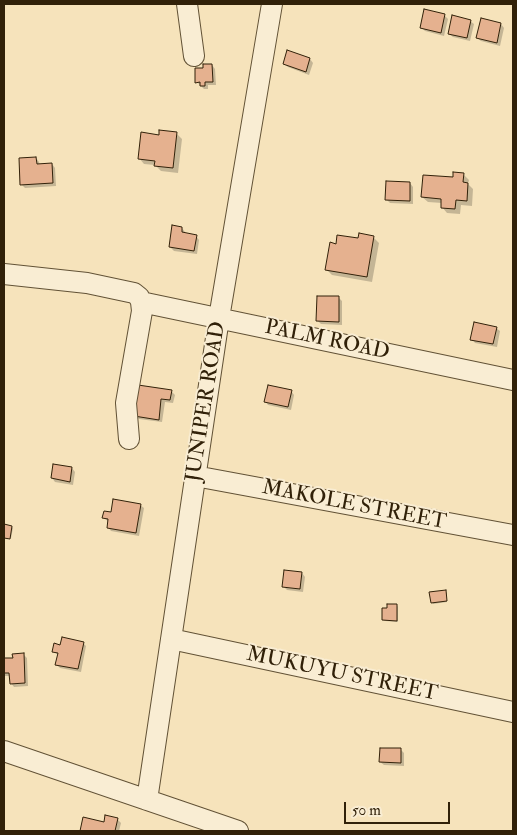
<!DOCTYPE html>
<style>
body{margin:0}
#map{position:relative;width:517px;height:835px;overflow:hidden;background:#f6e3bb;font-family:"IM FELL Double Pica",serif}
canvas{display:block}
.frame{position:absolute;inset:0;border:5px solid #312109;pointer-events:none}
.scale{position:absolute;left:344px;top:802px;width:106px;height:22px;box-sizing:border-box;border:2px solid #312109;border-top:0;padding-left:6px;font-size:15px;line-height:18px;white-space:nowrap;color:#312109;-webkit-text-stroke:4px #f9edd3;paint-order:stroke}
</style>
<div id="map">
<canvas width="517" height="835"></canvas>
<div class="frame"></div>
<div class="scale">50 m</div>
</div>
<script>
const ctx = document.querySelector('canvas').getContext('2d');
ctx.lineJoin = 'round';
function fill(path, color) {
  ctx.fillStyle = color;
  ctx.fill(path, 'evenodd');
}
function poly(rows) {
  const path = new Path2D();
  for (const r of rows) {
    path.moveTo(r[0], r[1]);
    for (let i = 2; i < r.length; i += 2) path.lineTo(r[i], r[i + 1]);
  }
  return path;
}
function stroke(path, color, width, dash) {
  ctx.strokeStyle = color;
  ctx.lineWidth = width;
  ctx.lineCap = dash ? 'butt' : 'round';
  ctx.setLineDash(dash || []);
  ctx.stroke(path);
}
function drawText(font, color, halo, rows, align = 'center') {
  ctx.font = font + ' "IM FELL Double Pica",serif';
  ctx.lineWidth = 4;
  ctx.setLineDash([]);
  ctx.textBaseline = 'middle';
  ctx.strokeStyle = halo;
  ctx.fillStyle = color;
  for (const [text, x, y, turn = 0] of rows) {
    ctx.save();
    ctx.translate(x, y);
    ctx.rotate((+turn || 0) * Math.PI / 180);
    ctx.textAlign = isNaN(turn) ? turn : align;
    if (halo) ctx.strokeText(text, 0, 0);
    ctx.fillText(text, 0, 0);
    ctx.restore();
  }
}
const shadow = poly([
 [444,15,448,19,444,36,425,31,421,27],
 [482,20,501,24,504,28,500,46,481,41,477,38],
 [470,21,474,24,470,41,453,37,449,34],
 [288,52,310,59,313,63,309,75,288,67,284,64],
 [212,65,215,69,216,85,208,85,208,89,204,89,197,82,205,69],
 [176,133,182,139,178,173,161,171,155,165,144,164,139,158,160,136],
 [36,158,39,162,40,165,52,164,55,168,56,186,25,188,21,184],
 [463,174,469,180,468,184,473,189,472,206,461,205,460,214,447,213,442,207,442,203,428,202,422,197],
 [410,183,413,187,413,204,390,203,386,199],
 [182,228,185,232,185,234,196,236,199,240,197,254,174,251,170,247],
 [360,235,374,238,379,243,372,282,332,275,326,269,337,245,359,240],
 [339,298,342,301,342,325,321,324,318,321],
 [496,328,500,331,497,347,475,343,472,339],
 [171,391,175,395,173,403,165,402,162,422,139,419,135,416],
 [291,391,294,395,291,410,268,405,265,401],
 [72,468,75,472,73,485,55,482,52,478],
 [140,505,144,508,139,536,111,531,108,527,109,522,104,518,112,514],
 [4,525,12,527,13,528,11,538,4,536],
 [302,573,305,577,303,592,287,590,283,586],
 [445,591,447,593,447,602,433,604,432,602],
 [397,605,398,607,398,622,385,621,383,620],
 [83,643,86,646,81,672,60,668,57,665,58,655,54,652,61,646],
 [24,655,27,658,28,686,14,687,11,683,11,676,4,676,4,659,14,659],
 [400,749,404,753,404,766,384,765,380,762],
 [84,819,105,823,117,819,121,823,119,831,82,831]
]);
const building = poly([
 [424,9,445,14,441,33,420,28,424,9],
 [452,15,471,20,467,38,448,34,452,15],
 [481,18,501,23,497,43,476,38,481,18],
 [287,50,310,58,306,72,283,64,287,50],
 [203,64,212,64,213,82,205,82,205,86,200,86,200,82,195,83,195,68,203,68,203,64],
 [159,130,177,132,173,168,154,166,155,161,138,159,141,132,159,135,159,130],
 [36,157,37,164,52,163,53,183,20,185,19,158,36,157],
 [453,172,464,173,463,182,468,183,467,201,456,200,455,209,441,208,441,199,421,197,423,175,453,177,453,172],
 [386,181,410,182,410,201,385,200,386,181],
 [172,225,182,227,182,232,197,235,194,251,169,247,172,225],
 [359,233,374,236,367,277,325,270,330,242,336,244,337,235,358,238,359,233],
 [317,296,339,296,339,322,316,321,317,296],
 [474,322,497,327,493,344,470,340,474,322],
 [138,385,172,390,170,400,161,399,159,420,134,416,138,385],
 [268,385,292,390,288,407,264,402,268,385],
 [53,464,72,467,70,482,51,478,53,464],
 [113,499,141,504,136,533,107,528,108,519,102,518,104,511,111,512,113,499],
 [4,524,12,526,10,539,4,538,4,524],
 [284,570,302,572,300,589,282,587,284,570],
 [446,590,447,601,431,603,429,592,446,590],
 [387,604,397,604,397,621,382,620,382,608,387,608,387,604],
 [62,637,84,642,78,669,55,665,58,653,52,652,54,643,60,645,62,637],
 [24,653,25,683,10,684,9,673,4,673,4,658,13,658,12,654,24,653],
 [380,748,401,748,401,763,379,762,380,748],
 [105,815,118,818,115,831,80,831,83,817,104,822,105,815]
]);
const minor = poly([
 [187,4,194,56],
 [4,274,87,283,134,293,139,297,141,302,142,311,126,403,129,439],
 [141,302,513,380],
 [195,476,513,535],
 [171,639,513,712],
 [4,751,238,831],
 [147,800,219,318,272,4]
]);
const streetNames = [
 ["PALM ROAD",327,341,12],
 ["JUNIPER ROAD",207,402,-81],
 ["MAKOLE STREET",354,506,11],
 ["MUKUYU STREET",342,675,12]
];
fill(shadow, '#0003');
fill(building, '#e5b18f');
stroke(building, '#312109', 1);
stroke(minor, '#625236', 22);
stroke(minor, '#f9edd3', 20);
drawText('21px', '#312109', '#f9edd3', streetNames);
</script>
